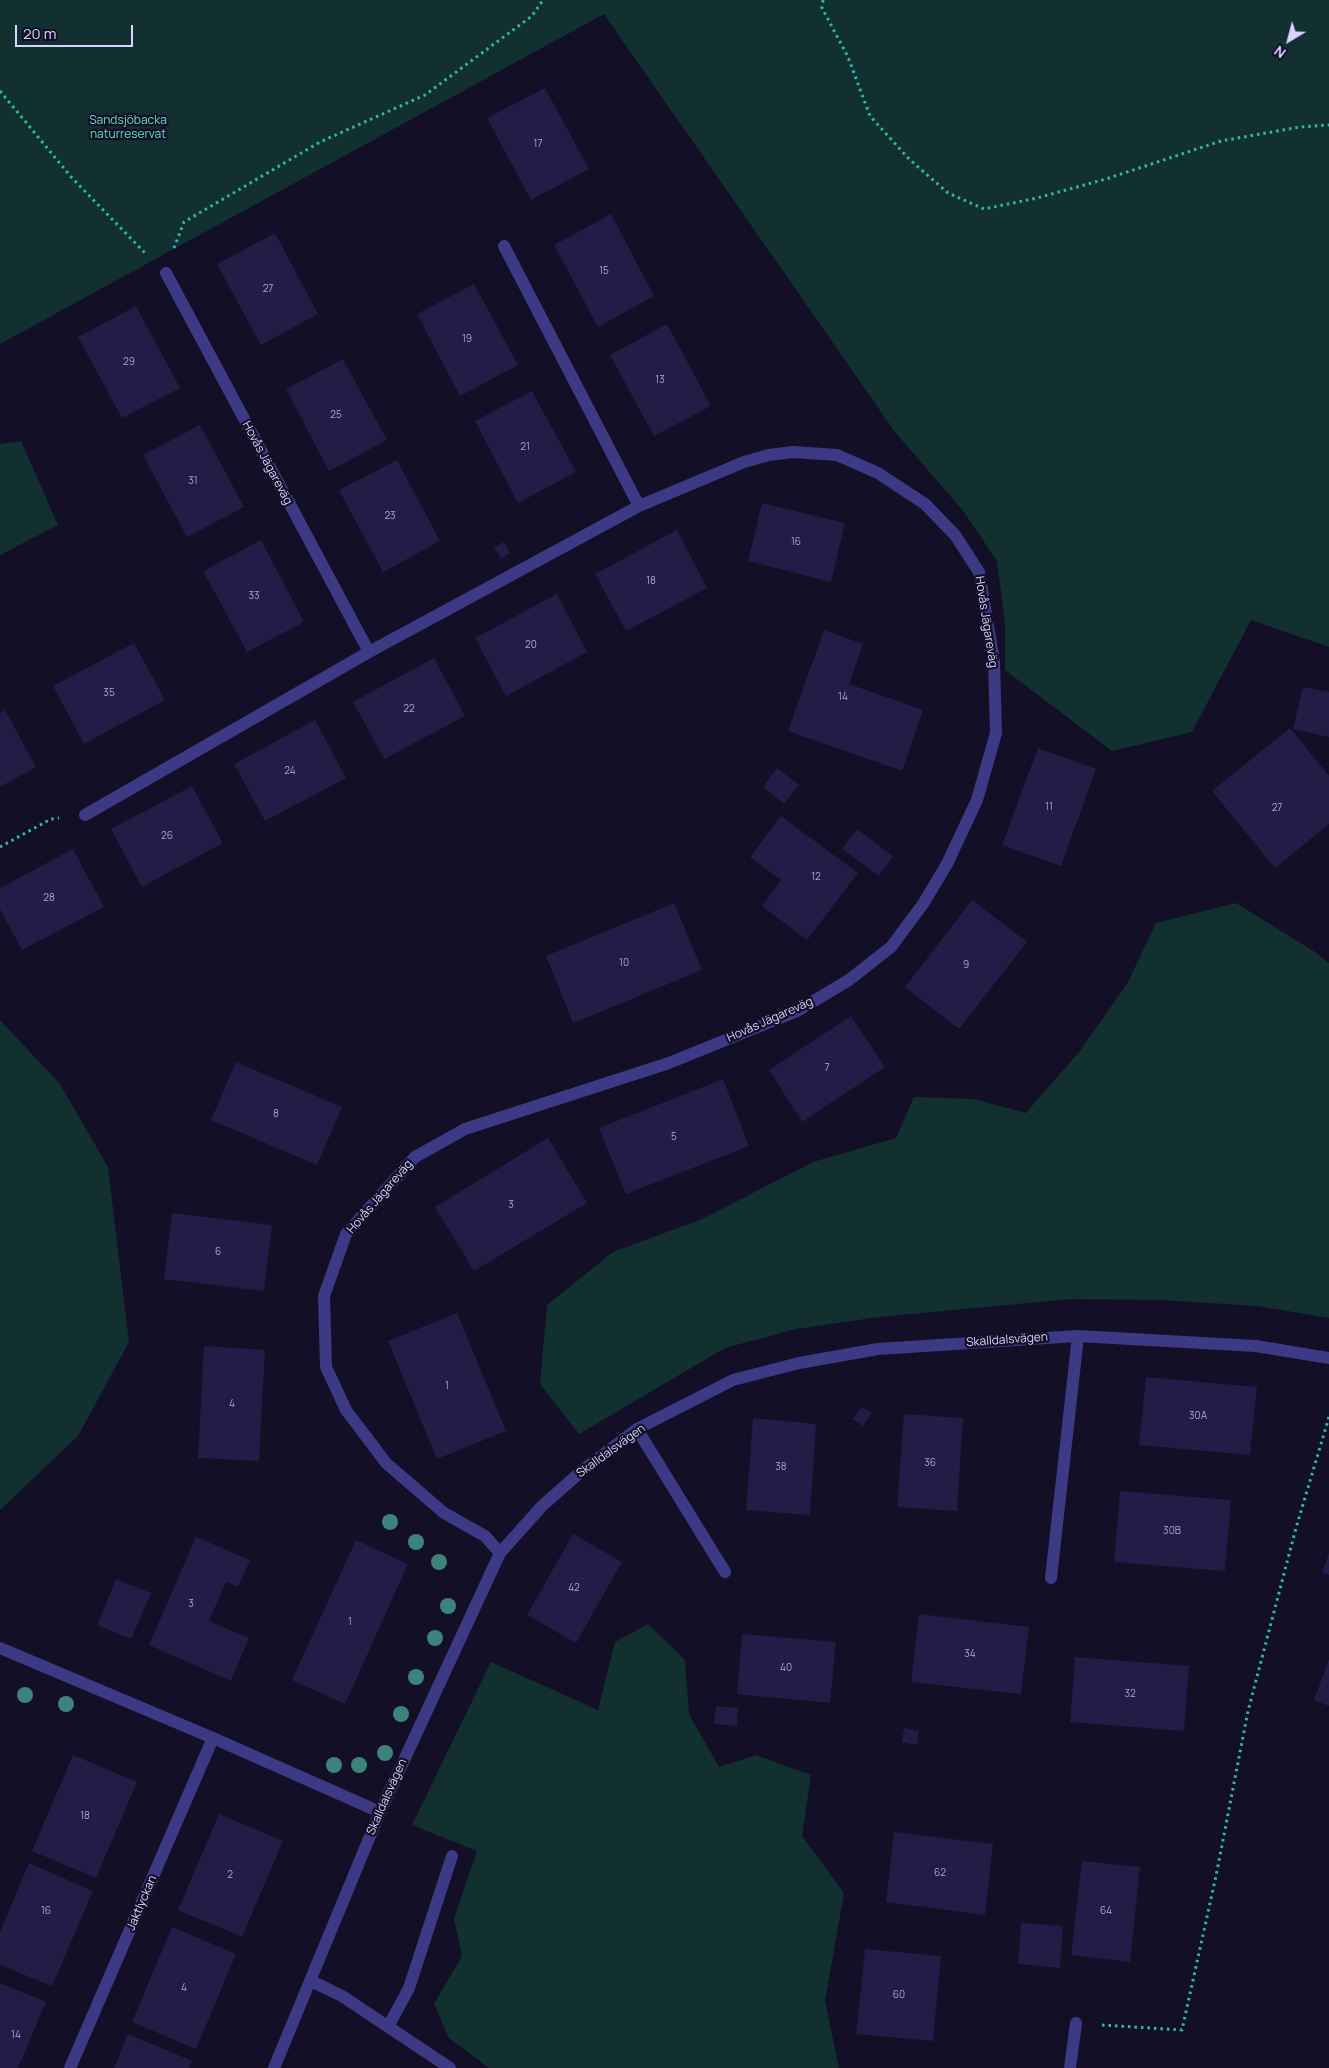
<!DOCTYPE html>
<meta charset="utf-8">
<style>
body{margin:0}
#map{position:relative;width:1329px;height:2068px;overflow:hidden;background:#130f26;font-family:Manrope,sans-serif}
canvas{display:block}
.north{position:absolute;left:1264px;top:15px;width:50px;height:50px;-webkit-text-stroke:4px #130f26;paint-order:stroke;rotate:217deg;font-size:14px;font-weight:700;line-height:20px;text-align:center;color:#d9d4ff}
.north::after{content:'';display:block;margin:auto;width:18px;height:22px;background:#d9d4ff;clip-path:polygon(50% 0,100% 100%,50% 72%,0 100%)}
.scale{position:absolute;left:15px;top:25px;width:118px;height:22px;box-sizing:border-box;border:2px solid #d9d4ff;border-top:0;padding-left:6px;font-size:15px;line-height:18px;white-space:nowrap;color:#d9d4ff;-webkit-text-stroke:4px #130f26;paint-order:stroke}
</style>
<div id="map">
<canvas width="1329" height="2068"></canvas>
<div class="north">N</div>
<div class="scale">20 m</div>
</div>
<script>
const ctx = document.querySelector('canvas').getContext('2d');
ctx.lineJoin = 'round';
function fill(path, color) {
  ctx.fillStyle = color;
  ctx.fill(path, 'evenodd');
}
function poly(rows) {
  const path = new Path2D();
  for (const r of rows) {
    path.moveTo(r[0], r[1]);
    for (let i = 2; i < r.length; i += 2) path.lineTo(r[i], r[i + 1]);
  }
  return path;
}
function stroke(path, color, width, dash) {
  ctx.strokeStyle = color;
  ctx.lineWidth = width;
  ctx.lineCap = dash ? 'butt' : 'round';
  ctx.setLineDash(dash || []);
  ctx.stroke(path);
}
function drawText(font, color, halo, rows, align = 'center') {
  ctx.font = font + ' Manrope,sans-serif';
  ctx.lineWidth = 4.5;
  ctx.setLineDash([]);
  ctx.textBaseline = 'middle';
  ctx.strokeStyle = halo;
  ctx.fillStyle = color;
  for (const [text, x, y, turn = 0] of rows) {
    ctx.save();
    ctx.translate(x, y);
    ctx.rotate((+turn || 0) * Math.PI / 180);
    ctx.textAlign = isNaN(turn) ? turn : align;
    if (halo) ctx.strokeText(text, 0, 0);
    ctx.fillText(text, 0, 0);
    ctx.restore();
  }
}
const green = poly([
 [0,0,1329,0,1329,647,1251,620,1192,732,1112,751,1005,670,1005,624,997,561,964,512,895,432,604,14,0,344],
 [21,441,58,525,0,555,0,444],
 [1236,903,1312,950,1329,963,1329,1318,1257,1306,1161,1300,1071,1299,879,1317,796,1329,725,1348,579,1434,540,1384,547,1305,613,1252,702,1219,813,1162,896,1138,914,1097,974,1099,1026,1113,1079,1052,1127,984,1156,923],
 [0,1020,60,1084,108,1167,129,1342,78,1436,0,1510],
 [648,1624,685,1660,689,1714,719,1767,756,1755,811,1775,802,1836,844,1893,825,2001,839,2068,489,2068,449,2038,434,2004,462,1956,454,1919,477,1851,412,1825,491,1662,598,1710,615,1642]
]);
const building = poly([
 [545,88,589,169,531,200,487,118],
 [611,214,654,296,598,327,554,245],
 [275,233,318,314,261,345,217,264],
 [474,284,518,365,460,396,417,314],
 [136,306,180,388,122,418,78,337],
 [667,324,711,406,654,436,610,355],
 [343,359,387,440,329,471,286,389],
 [532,391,576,472,518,503,475,421],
 [200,425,244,507,187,537,143,455],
 [397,460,440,541,383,572,339,490],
 [762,503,845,523,831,582,748,561],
 [677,530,707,588,626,631,595,574],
 [261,540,304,622,247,652,203,571],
 [504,542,510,553,501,559,494,547],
 [557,594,587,652,506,696,475,638],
 [824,630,863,644,849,684,923,710,902,771,788,731],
 [134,643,165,700,84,744,53,686],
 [434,658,465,716,384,759,353,702],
 [1303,687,1329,692,1329,737,1293,729],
 [5,710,36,767,0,787,0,713],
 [315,720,346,778,265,821,234,764],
 [1290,728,1329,776,1329,824,1275,868,1212,791],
 [1038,748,1096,769,1061,866,1002,845],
 [777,768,799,785,784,804,763,787],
 [192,786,223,843,142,887,111,829],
 [781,816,858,873,807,940,762,906,781,880,750,857],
 [857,829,893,856,879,876,842,849],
 [73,849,104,907,22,950,0,909,0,888],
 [972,900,1027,942,959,1029,905,987],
 [674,903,702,970,573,1023,546,956],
 [851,1016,885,1067,802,1122,769,1070],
 [236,1062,342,1107,317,1165,211,1120],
 [723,1079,749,1146,626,1194,599,1128],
 [548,1138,587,1203,474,1271,435,1207],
 [172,1213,272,1225,264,1291,164,1279],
 [457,1313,506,1431,437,1459,388,1341],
 [204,1346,265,1350,259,1461,198,1458],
 [1146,1377,1257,1387,1250,1455,1139,1445],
 [862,1407,872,1413,863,1426,852,1419],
 [904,1414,963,1418,957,1511,897,1507],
 [753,1418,816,1424,810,1515,746,1510],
 [1120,1491,1231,1500,1225,1571,1114,1562],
 [573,1534,622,1562,576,1643,527,1615],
 [196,1537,250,1560,238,1587,226,1582,209,1621,249,1638,231,1681,149,1645],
 [356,1540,408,1564,345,1704,292,1680],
 [1329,1553,1329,1575,1322,1573],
 [116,1579,151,1593,131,1639,97,1625],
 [919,1614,1029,1627,1021,1694,911,1682],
 [742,1634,836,1642,830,1703,737,1694],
 [1075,1657,1189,1666,1184,1731,1070,1722],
 [1329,1659,1329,1706,1314,1700],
 [716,1706,738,1708,737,1726,714,1724],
 [904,1728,919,1731,917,1745,902,1742],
 [73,1755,137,1782,96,1878,32,1851],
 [219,1814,283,1841,242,1937,178,1910],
 [894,1832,993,1844,985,1915,886,1902],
 [1082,1861,1140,1867,1130,1962,1071,1955],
 [29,1863,93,1891,52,1986,0,1965,0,1932],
 [1021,1923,1063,1926,1060,1968,1018,1964],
 [172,1927,236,1954,196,2049,132,2022],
 [865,1949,941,1956,933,2041,856,2034],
 [0,1983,46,2002,18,2068,0,2068],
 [128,2034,192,2061,189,2068,114,2068]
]);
const path = poly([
 [823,0,822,8,848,57,870,116,909,159,948,193,984,209,1037,198,1106,179,1221,141,1300,127,1329,125],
 [0,91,72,178,146,254],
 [174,248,184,222,320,142,425,95,532,16,543,0],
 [0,847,51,819,59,818],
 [1102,2025,1182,2030,1216,1876,1248,1711,1296,1528,1329,1417]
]);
const service = poly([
 [637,1429,725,1572],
 [1051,1578,1078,1336],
 [311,1981,342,1996,450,2068],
 [388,2027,409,1988,452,1856]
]);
const minor = poly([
 [504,246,639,506],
 [166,273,369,652],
 [85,815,369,652,639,506,744,462,769,455,793,452,837,455,878,473,925,504,955,535,979,572,994,661,996,733,977,800,947,864,923,904,891,947,849,980,797,1011,669,1063,465,1129,415,1157,346,1234,324,1296,326,1367,346,1410,386,1463,444,1513,485,1536,500,1553],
 [0,1648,213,1738,380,1812],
 [70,2068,213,1738],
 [274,2068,380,1812,500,1553,542,1506,584,1469,637,1429,733,1380,799,1363,878,1349,1078,1336,1256,1346,1329,1358],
 [1070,2068,1076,2023]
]);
const trees = [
 [390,1522],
 [416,1542],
 [439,1562],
 [448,1606],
 [435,1638],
 [416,1677],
 [25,1695],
 [66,1704],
 [401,1714],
 [385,1753],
 [334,1765],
 [359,1765]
];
const numberNames = [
 ["17",538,144],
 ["15",604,271],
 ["27",268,289],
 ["19",467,339],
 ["29",129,362],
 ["13",660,380],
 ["25",336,415],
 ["21",525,447],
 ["31",193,481],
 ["23",390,516],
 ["16",796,542],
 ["18",651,581],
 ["33",254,596],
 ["20",531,645],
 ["35",109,693],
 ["14",843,697],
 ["22",409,709],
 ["24",290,771],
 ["11",1049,807],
 ["27",1277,808],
 ["26",167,836],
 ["12",816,877],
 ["28",49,898],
 ["10",624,963],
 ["9",966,965],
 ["7",827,1068],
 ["8",276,1114],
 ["5",674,1137],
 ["3",511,1205],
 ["6",218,1252],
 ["1",447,1386],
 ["4",232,1404],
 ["30A",1198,1416],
 ["36",930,1463],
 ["38",781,1467],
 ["30B",1172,1531],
 ["42",574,1588],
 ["3",191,1604],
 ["1",350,1622],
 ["34",970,1654],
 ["40",786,1668],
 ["32",1130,1694],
 ["18",85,1816],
 ["62",940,1873],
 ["2",230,1875],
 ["16",46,1911],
 ["64",1106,1911],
 ["4",184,1988],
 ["60",899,1995],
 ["14",16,2035]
];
const parkNames = [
 ["Sandsjöbacka",128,121],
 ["naturreservat",128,135]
];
const streetNames = [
 ["Hovås Jägareväg",267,463,62],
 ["Hovås Jägareväg",986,622,81],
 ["Hovås Jägareväg",770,1020,-24],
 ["Hovås Jägareväg",380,1197,-49],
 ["Skalldalsvägen",1007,1340,-4],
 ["Skalldalsvägen",611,1451,-36],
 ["Skalldalsvägen",387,1797,-66],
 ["Jaktlyckan",142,1903,-67]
];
fill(green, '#12302f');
fill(building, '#241b47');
stroke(path, '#2fb8b0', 3, [2.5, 4]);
stroke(service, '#3d3a85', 12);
stroke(minor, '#3d3a85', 12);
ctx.fillStyle = '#3d827b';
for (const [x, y] of trees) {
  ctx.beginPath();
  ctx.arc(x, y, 8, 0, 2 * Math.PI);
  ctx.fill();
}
drawText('10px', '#aca6d1', null, numberNames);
drawText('12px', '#5fe0c0', '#130f26', parkNames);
drawText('12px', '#d9d4ff', '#130f26', streetNames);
</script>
